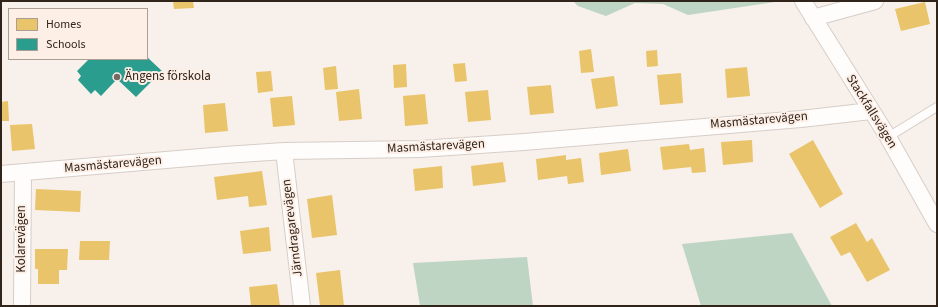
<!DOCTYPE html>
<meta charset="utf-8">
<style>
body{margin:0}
#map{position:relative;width:938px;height:307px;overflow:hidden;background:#f8f0eb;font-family:"Source Sans 3",sans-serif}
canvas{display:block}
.frame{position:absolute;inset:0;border:2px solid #30241b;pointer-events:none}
.legend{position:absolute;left:8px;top:8px;width:140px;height:52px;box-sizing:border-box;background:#fdefe6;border:1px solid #ab9e95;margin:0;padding:5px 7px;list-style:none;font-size:12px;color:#30241b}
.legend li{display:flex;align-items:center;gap:8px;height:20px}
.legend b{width:20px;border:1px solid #ab9e95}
</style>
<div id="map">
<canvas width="938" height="307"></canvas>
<div class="frame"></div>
<ul class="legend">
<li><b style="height:11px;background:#e9c46a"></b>Homes</li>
<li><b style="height:11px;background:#2a9d8f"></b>Schools</li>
</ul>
</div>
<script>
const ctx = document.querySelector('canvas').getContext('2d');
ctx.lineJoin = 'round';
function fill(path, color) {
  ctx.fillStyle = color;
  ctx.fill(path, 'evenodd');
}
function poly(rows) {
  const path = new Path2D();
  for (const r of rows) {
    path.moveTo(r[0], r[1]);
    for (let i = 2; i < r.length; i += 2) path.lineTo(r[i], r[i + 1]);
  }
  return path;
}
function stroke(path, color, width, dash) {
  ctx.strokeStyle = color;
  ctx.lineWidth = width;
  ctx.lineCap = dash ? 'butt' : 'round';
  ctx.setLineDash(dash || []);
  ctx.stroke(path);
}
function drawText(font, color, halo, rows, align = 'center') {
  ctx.font = font + ' "Source Sans 3",sans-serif';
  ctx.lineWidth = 4;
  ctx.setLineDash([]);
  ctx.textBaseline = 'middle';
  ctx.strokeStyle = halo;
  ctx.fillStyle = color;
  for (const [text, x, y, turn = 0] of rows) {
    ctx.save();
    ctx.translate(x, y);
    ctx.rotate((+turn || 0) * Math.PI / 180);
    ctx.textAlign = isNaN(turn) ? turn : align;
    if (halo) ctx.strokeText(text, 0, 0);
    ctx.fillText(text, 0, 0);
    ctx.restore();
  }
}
const forest = poly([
 [573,1,775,1,775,2,688,15,663,4,635,3,606,16,578,6],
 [792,233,832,306,701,306,682,244],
 [527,257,533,306,420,306,413,263]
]);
const homes = poly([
 [173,1,193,1,194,8,174,9],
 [925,2,930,24,901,31,895,9],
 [591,49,594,72,581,73,579,51],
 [657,50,658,66,647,67,646,51],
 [465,63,467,81,455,82,453,64],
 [406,64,407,87,394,88,393,65],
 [336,66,338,89,325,90,323,68],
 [747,67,750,96,727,98,725,69],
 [271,71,273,91,258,93,256,72],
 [681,73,683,103,660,105,657,75],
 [614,76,618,106,596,109,591,79],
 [551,85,554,113,530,115,527,87],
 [359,89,362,119,339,121,336,92],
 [488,90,491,120,468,122,465,92],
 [425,94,428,124,405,126,403,96],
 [292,96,295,125,273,127,270,98],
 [8,101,9,121,1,121,1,102],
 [225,103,228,131,205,133,203,105],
 [32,124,35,149,12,151,10,125],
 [752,140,753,162,723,165,721,142],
 [813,140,843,194,820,208,789,154],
 [689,144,690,150,704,148,706,172,692,173,691,167,663,170,660,147],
 [628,149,631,171,601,175,599,153],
 [566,155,566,160,581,158,584,182,568,184,567,176,538,180,536,159],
 [503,162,506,182,473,186,471,166],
 [442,166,443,188,415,191,413,169],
 [262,171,267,205,249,207,248,196,217,200,214,177],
 [36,189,81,191,80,212,35,210],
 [332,195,337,235,312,238,307,199],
 [856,223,867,242,872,238,890,270,867,282,850,252,841,256,830,237],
 [269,227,271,251,243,254,240,231],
 [80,241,110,241,109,260,79,260],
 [35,249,68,249,67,270,59,270,59,284,38,284,38,269,35,269],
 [340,270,344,306,320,306,316,273],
 [277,284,280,306,251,306,249,287]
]);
const schools = poly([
 [147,57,162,71,136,97,117,79,101,96,95,90,91,94,78,80,81,76,77,71,89,59,147,59]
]);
const service = poly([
 [888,137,937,107]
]);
const minor = poly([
 [803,1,888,137,937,224],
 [813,18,875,1],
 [284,151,302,306],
 [1,174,225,155,284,151,420,149,524,142,801,119,871,111],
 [22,306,23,173]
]);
const markers = [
 [117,77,4,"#766b64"]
];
const poiNames = [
 ["Ängens förskola",125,77]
];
const streetNames = [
 ["Stackfallsvägen",871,112,58],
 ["Masmästarevägen",759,121,-5],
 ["Masmästarevägen",436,147,-3],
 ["Masmästarevägen",113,165,-5],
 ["Järndragarevägen",293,228,-97],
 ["Kolarevägen",22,239,-90]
];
fill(forest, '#bdd5c2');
fill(homes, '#e9c46a');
fill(schools, '#2a9d8f');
stroke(service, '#d6cdc7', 10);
stroke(minor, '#d6cdc7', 18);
stroke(service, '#fefdfc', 8);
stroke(minor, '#fefdfc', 16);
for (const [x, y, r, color] of markers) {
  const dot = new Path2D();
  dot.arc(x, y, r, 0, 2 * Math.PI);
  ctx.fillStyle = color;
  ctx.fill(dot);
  stroke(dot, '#fdefe6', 1.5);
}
drawText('13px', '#30241b', '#fdefe6', poiNames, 'left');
drawText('13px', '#30241b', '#fdefe6', streetNames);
</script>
